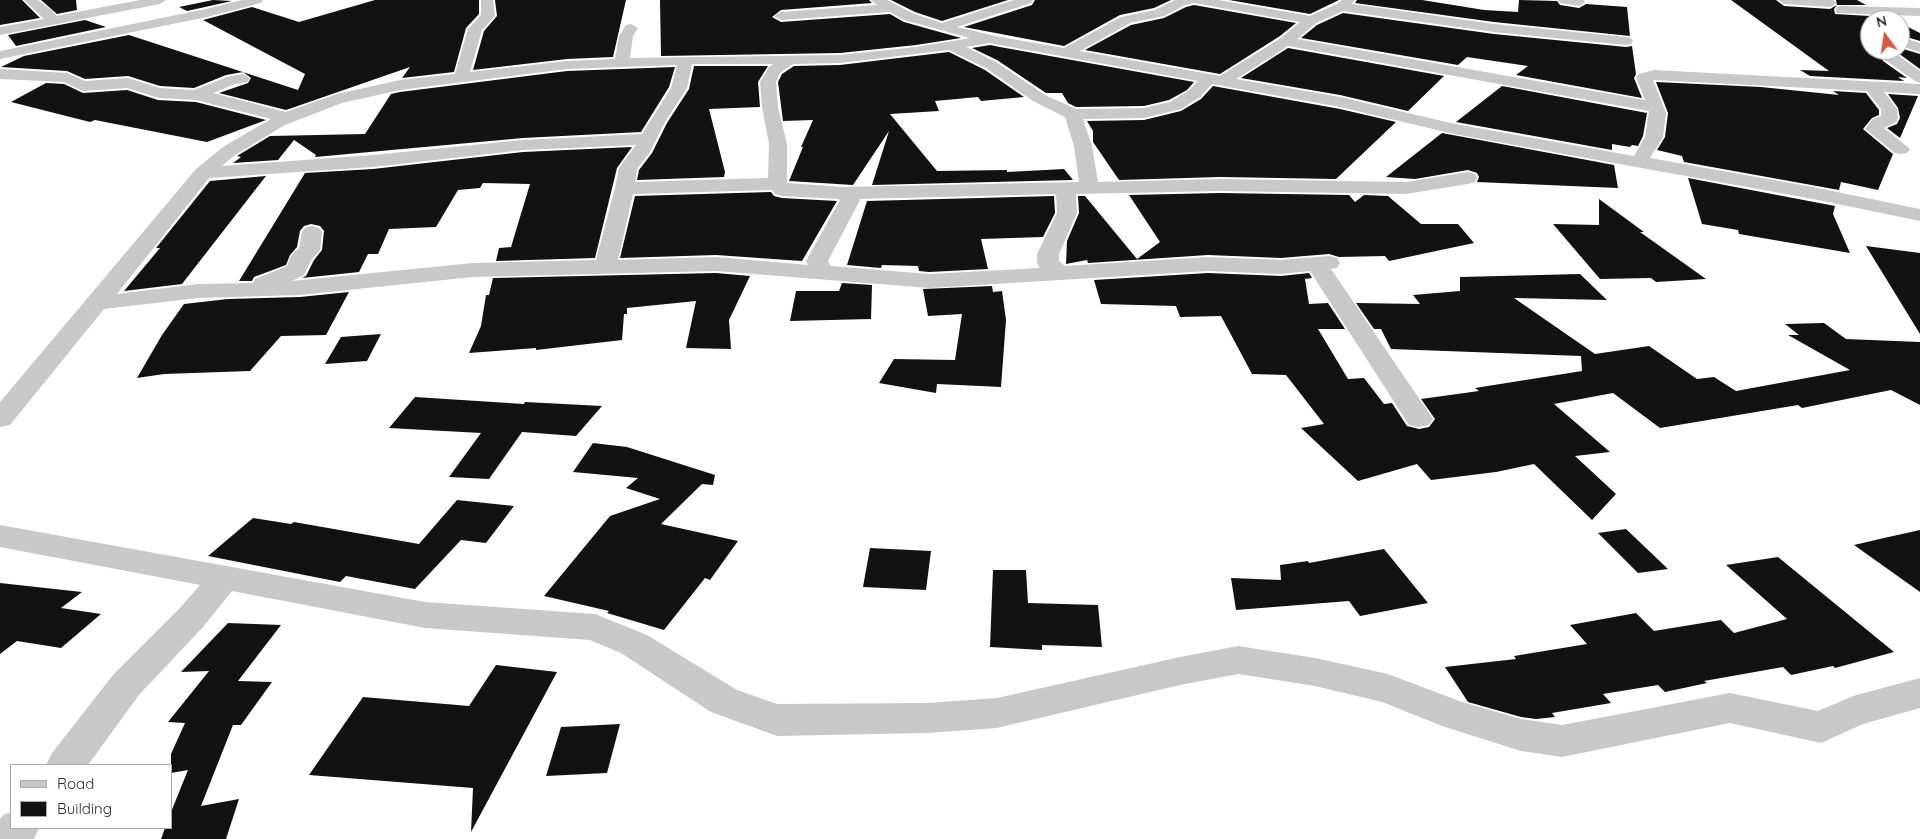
<!DOCTYPE html>
<style>
body{margin:0}
#map{position:relative;width:1920px;height:839px;overflow:hidden;background:#fff;font-family:Quicksand,sans-serif}
canvas{display:block}
.legend{position:absolute;left:10px;top:764px;width:162px;height:65px;box-sizing:border-box;background:#fff;border:1px solid #aaa;margin:0;padding:6px 9px;list-style:none;font-size:15px;color:#2b2b2b}
.legend li{display:flex;align-items:center;gap:10px;height:25px}
.legend b{width:25px;border:1px solid #aaa}
.north{position:absolute;left:1860px;top:10px;width:50px;height:50px;box-sizing:border-box;background:#fff;border:1px solid #aaa;border-radius:50%;rotate:346deg;font-size:14px;font-weight:700;line-height:20px;text-align:center;color:#2b2b2b}
.north::after{content:'';display:block;margin:auto;width:18px;height:22px;background:#d25a3e;clip-path:polygon(50% 0,100% 100%,50% 72%,0 100%)}
</style>
<div id="map">
<canvas width="1920" height="839"></canvas>
<ul class="legend">
<li><b style="height:6px;background:#c8c8c8"></b>Road</li>
<li><b style="height:14px;background:#121212"></b>Building</li>
</ul>
<div class="north">N</div>
</div>
<script>
const ctx = document.querySelector('canvas').getContext('2d');
ctx.lineJoin = 'round';
function fill(path, color) {
  ctx.fillStyle = color;
  ctx.fill(path, 'evenodd');
}
function poly(rows) {
  const path = new Path2D();
  for (const r of rows) {
    path.moveTo(r[0], r[1]);
    for (let i = 2; i < r.length; i += 2) path.lineTo(r[i], r[i + 1]);
  }
  return path;
}
const building = poly([
 [0,0,22,0,40,18,0,25],
 [41,0,76,0,77,10,57,14],
 [213,0,232,1,187,11,179,7],
 [375,0,479,0,479,14,466,28,454,72,402,78,410,67,286,110,219,93,248,83,251,78,243,72,226,75,194,88,160,86,128,76,85,79,67,71,1,67,24,56,129,35,298,90,305,74,203,20,252,7,299,22],
 [495,0,626,0,613,57,567,59,473,70,484,31,497,16],
 [660,0,869,0,872,3,781,10,772,17,781,22,890,14,904,22,961,38,916,45,840,53,661,56],
 [891,0,1008,0,942,21,915,12],
 [1035,0,1171,0,1154,8,1120,15,1064,46,964,27,1032,5],
 [1229,0,1339,0,1310,14],
 [1357,0,1422,0,1484,10,1518,12,1519,0,1557,1,1560,5,1579,8,1586,4,1627,7,1630,36,1494,22,1355,3],
 [1731,0,1776,0,1784,6,1830,9,1837,5,1836,0,1857,0,1866,5,1837,5,1834,9,1835,14,1888,17,1895,20,1870,20,1870,50,1879,50,1883,61,1907,78,1898,77,1904,81,1810,76,1800,70,1829,71],
 [1194,5,1296,23,1280,36,1220,74,1085,50,1131,25,1164,18,1186,7],
 [1343,13,1494,34,1626,47,1632,46,1636,74,1634,78,1642,98,1516,75,1528,66,1467,57,1458,65,1301,38,1317,25],
 [85,20,106,27,16,46,8,35],
 [1900,23,1920,33,1920,41,1900,35],
 [990,45,1000,47,1194,82,1187,90,1169,100,1144,106,1076,107,1068,103,1062,93,1046,93,997,60,972,48],
 [1288,48,1444,76,1408,111,1340,95,1241,78],
 [1900,48,1920,54,1920,69,1898,53,1897,50,1900,50],
 [949,52,985,70,1024,97,981,101,978,97,935,101,939,111,890,114,937,171,1007,170,1007,172,1064,169,1073,180,872,185,889,131,853,185,789,181,803,147,801,147,813,120,783,121,778,82,782,74,794,66,840,65],
 [694,66,768,66,758,82,760,107,709,109,725,172,724,177,637,180,639,170,652,153,667,123,689,89],
 [675,67,669,87,641,132,523,138,315,157,316,155,294,140,278,160,233,163,241,157,237,156,270,136,365,134,391,94,400,92,567,71],
 [1656,82,1761,87,1839,95,1833,91,1866,93,1879,110,1879,115,1872,118,1863,129,1893,154,1878,190,1841,182,1839,190,1684,162,1682,156,1657,150,1665,137,1668,113],
 [46,83,64,84,83,93,127,90,158,100,196,102,266,120,207,142,95,120,90,122,11,102],
 [1213,86,1340,109,1396,122,1336,179,1220,177,1119,180,1093,142,1093,131,1087,121,1144,120,1181,111,1201,99],
 [1502,86,1647,113,1643,136,1638,146,1632,145,1630,147,1612,144,1612,150,1456,122],
 [1888,94,1918,96,1900,138,1887,128,1897,124,1900,118,1898,108],
 [1442,133,1614,165,1618,188,1477,182,1479,177,1477,173,1468,170,1415,179,1386,177],
 [632,147,617,168,595,258,496,261,499,248,511,247,530,184,483,183,480,188,458,190,436,227,389,229,378,254,368,254,359,272,302,278,306,276,314,260,322,250,324,231,320,226,311,224,304,226,300,231,297,247,290,255,286,265,254,277,252,281,239,281,305,173,373,169,523,152],
 [266,176,182,284,124,291,160,248,156,248,210,181],
 [1688,178,1835,206,1833,214,1850,253,1739,234,1738,230,1702,224],
 [771,192,774,196,782,198,837,201,802,261,716,255,620,258,635,196],
 [1220,193,1349,195,1355,202,1364,195,1388,196,1421,224,1458,224,1474,243,1389,261,1385,256,1339,257,1329,254,1281,258,1208,255,1088,263,1087,260,1066,264,1067,241,1079,213,1078,196,1085,196,1137,259,1160,242,1129,195],
 [1054,196,1055,213,1043,237,981,239,988,269,929,272,919,271,918,266,882,265,881,268,847,265,867,201],
 [1599,199,1644,232,1640,232,1706,279,1656,282,1651,278,1600,279,1553,224,1599,225],
 [1866,246,1920,253,1920,334],
 [716,273,750,276,729,320,731,349,686,348,696,301,627,308,627,314,624,314,622,340,536,350,536,348,469,353,481,326,486,295,489,295,493,278],
 [1208,273,1281,276,1309,273,1312,278,1305,279,1309,304,1328,303,1345,329,1318,329,1348,379,1364,378,1384,404,1392,403,1407,426,1419,429,1429,427,1435,419,1421,399,1479,391,1475,388,1582,371,1581,356,1391,349,1381,329,1374,329,1356,303,1420,304,1413,295,1460,291,1460,277,1580,274,1607,300,1514,298,1595,354,1649,346,1697,379,1714,377,1736,391,1850,370,1788,335,1799,335,1785,324,1824,323,1846,339,1920,342,1920,405,1891,390,1802,408,1798,405,1660,428,1613,393,1554,404,1610,452,1575,456,1616,494,1592,520,1534,464,1496,472,1431,480,1417,464,1358,481,1301,428,1324,424,1286,375,1252,374,1221,316,1180,317,1176,306,1101,304,1094,280],
 [842,283,872,285,871,319,790,321,796,291,839,291],
 [992,286,993,292,1002,291,1006,320,1001,387,937,384,936,393,879,383,894,359,955,360,962,314,928,316,923,289],
 [349,292,326,335,281,336,250,371,164,374,137,378,162,335,184,304,228,299,300,297],
 [381,334,367,361,325,364,341,337],
 [415,397,524,404,525,402,602,406,576,436,522,432,489,479,449,477,481,433,389,428],
 [593,443,627,447,715,475,713,485,702,484,661,524,738,541,710,580,705,578,664,630,607,613,609,611,544,596,610,516,660,499,626,488,638,478,573,472],
 [457,500,514,506,486,543,461,540,415,589,346,576,340,582,208,556,253,518,291,524,294,522,419,544],
 [1626,529,1668,569,1638,573,1598,533],
 [1920,530,1920,592,1854,545,1884,538],
 [870,548,931,551,926,590,863,587],
 [1384,549,1428,603,1360,616,1349,601,1236,610,1231,578,1281,580,1280,565,1308,561,1309,563],
 [1778,557,1894,652,1835,668,1833,666,1791,675,1783,667,1704,681,1707,683,1665,692,1658,685,1603,694,1611,703,1552,713,1555,717,1536,719,1521,717,1468,702,1445,667,1516,659,1514,656,1587,644,1570,625,1636,613,1654,631,1721,620,1734,633,1787,619,1726,565],
 [993,570,1026,570,1028,603,1098,605,1102,647,1042,645,1042,650,990,647],
 [0,583,82,592,61,608,101,614,61,648,17,641,0,654],
 [228,623,281,625,238,681,272,682,241,725,233,725,201,806,239,799,226,839,161,839,165,828,171,828,171,812,188,770,171,773,171,754,185,723,168,722,209,671,181,672],
 [496,665,557,672,471,832,473,788,309,775,363,697,469,706],
 [620,724,607,773,546,776,561,727]
]);
const minor = poly([
 [24,0,38,0,53,11,56,16,140,0,166,0,160,4,0,35,0,27,44,19,24,0],
 [242,0,263,0,261,3,207,17,0,59,0,51,206,9,242,0],
 [481,0,493,0,495,16,482,30,470,72,567,61,615,59,619,36,626,25,631,24,638,28,633,36,630,58,840,55,916,47,970,38,904,20,890,12,781,20,774,16,781,12,877,5,871,0,887,0,914,14,942,23,1014,0,1033,0,1031,3,957,27,1000,37,1064,48,1121,17,1155,10,1175,0,1218,0,1310,16,1337,4,1342,0,1355,0,1352,4,1494,24,1626,37,1631,38,1633,41,1631,44,1626,45,1494,32,1343,11,1316,23,1297,39,1645,100,1636,77,1639,74,1654,70,1920,84,1920,94,1884,92,1897,109,1898,118,1896,122,1884,128,1910,149,1907,153,1901,154,1895,153,1865,129,1873,119,1881,116,1881,109,1867,91,1653,80,1666,113,1663,137,1650,158,1813,187,1920,209,1920,221,1813,199,1454,134,1340,107,1212,84,1200,97,1181,109,1144,118,1083,119,1092,146,1098,182,1220,179,1406,182,1468,172,1475,174,1477,178,1475,182,1468,184,1406,194,1220,191,1076,194,1077,213,1059,254,1059,261,1065,266,1208,257,1281,260,1329,256,1337,258,1340,263,1337,268,1331,269,1433,419,1429,425,1419,427,1409,425,1310,271,1281,274,1208,271,929,288,716,271,473,277,300,295,198,298,104,309,10,425,0,427,0,402,196,169,223,147,271,119,196,100,159,98,127,88,83,91,64,82,0,79,0,69,67,73,85,81,128,78,160,88,194,90,227,77,242,74,247,76,250,79,247,82,235,84,213,93,286,112,337,94,400,80,455,74,468,29,481,15,481,0],
 [1194,3,1300,22,1281,38,1220,76,1080,51,1130,23,1164,16,1185,5,1194,3],
 [990,43,1000,45,1198,81,1188,91,1170,102,1144,108,1076,109,1045,95,996,62,966,47,990,43],
 [1288,46,1649,111,1645,137,1634,156,1455,124,1340,97,1236,79,1288,46],
 [949,50,986,68,1033,101,1065,117,1074,146,1079,182,844,187,787,183,787,144,778,107,776,82,780,73,793,64,840,63,949,50],
 [692,64,773,64,769,67,760,82,762,107,769,144,768,178,635,182,637,169,650,152,665,122,687,88,692,64],
 [677,65,671,88,642,134,523,140,373,155,222,166,235,155,285,125,342,103,400,90,567,69,677,65],
 [636,145,619,168,615,188,596,260,473,263,292,281,304,275,312,259,320,250,322,232,319,228,312,226,305,228,302,232,299,248,291,256,287,266,255,279,253,283,198,284,117,294,209,178,373,167,523,150,636,145],
 [772,190,775,194,782,196,838,199,840,200,806,261,808,265,716,257,618,260,633,194,772,190],
 [1056,194,1057,213,1037,254,1037,263,1040,268,929,274,831,266,828,261,860,200,859,199,1056,194],
 [1558,0,1584,0,1585,2,1579,6,1560,3,1558,0],
 [1778,0,1833,0,1836,3,1830,7,1784,4,1778,0],
 [1842,6,1920,8,1920,16,1837,13,1836,10,1837,7,1842,6],
 [1900,37,1920,43,1920,52,1900,46,1900,37],
 [1881,50,1895,50,1896,54,1920,71,1920,83,1915,81,1884,59,1881,50],
 [0,525,425,602,595,614,647,635,737,690,777,704,927,703,997,698,1180,657,1238,646,1315,658,1388,674,1462,702,1521,719,1562,725,1730,693,1818,711,1853,696,1920,678,1920,708,1863,724,1821,743,1730,723,1562,757,1521,751,1442,726,1382,702,1315,686,1238,674,1180,685,997,728,927,733,777,736,711,712,621,653,590,640,425,628,232,591,203,627,139,695,88,765,46,765,52,753,113,675,179,609,200,585,0,547,0,525],
 [11,812,11,828,39,828,34,839,0,839,0,819,3,815,11,812]
]);
fill(building, '#121212');
fill(minor, '#c8c8c8');
</script>
